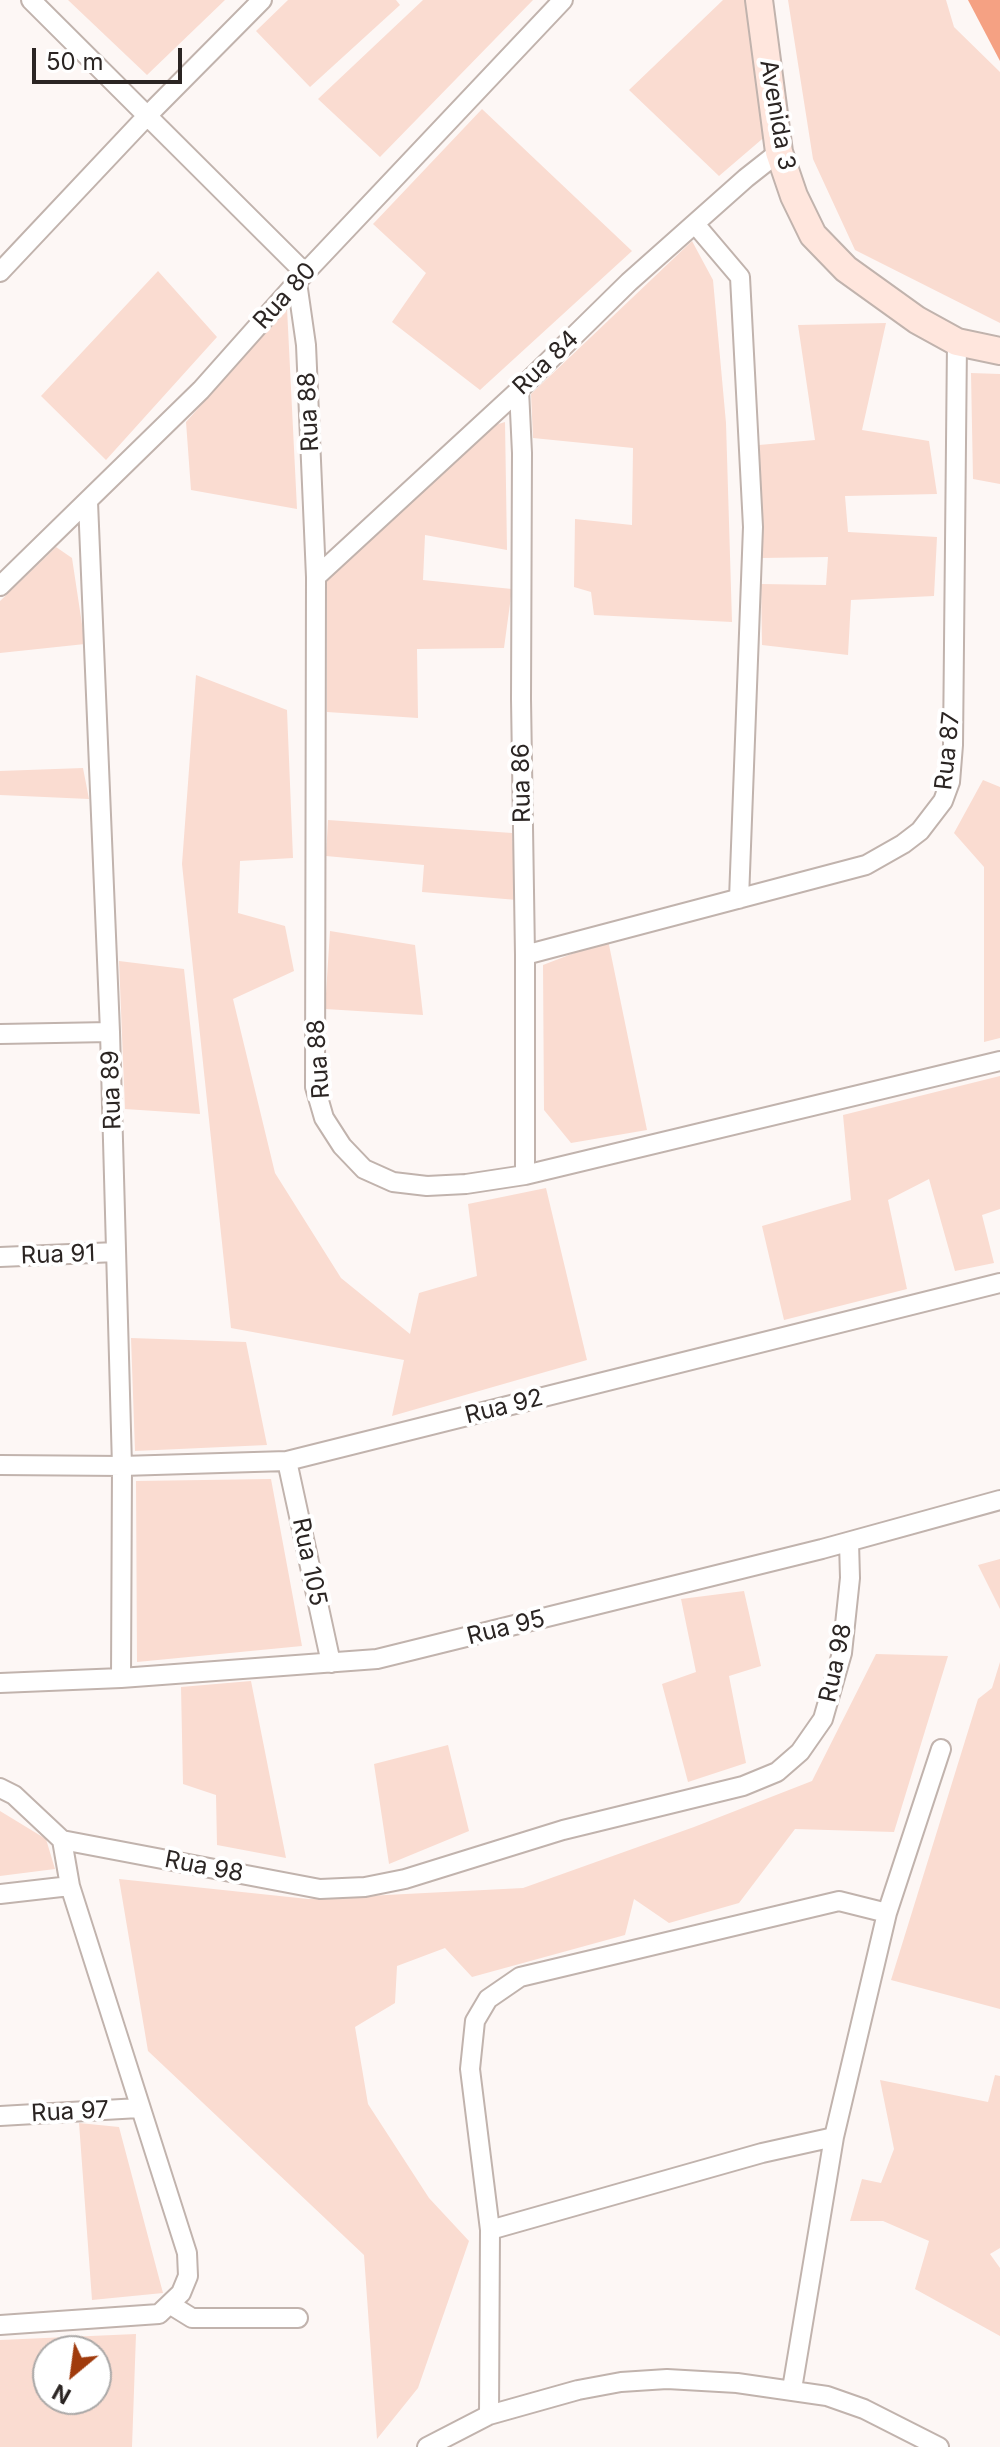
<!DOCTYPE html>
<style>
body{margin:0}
#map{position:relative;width:1000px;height:2447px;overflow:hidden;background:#fdf7f5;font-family:Inter,sans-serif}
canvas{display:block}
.north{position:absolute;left:32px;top:2335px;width:80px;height:80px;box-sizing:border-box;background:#fff;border:2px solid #aaa8a7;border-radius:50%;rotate:209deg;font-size:22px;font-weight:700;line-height:32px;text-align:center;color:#2b2523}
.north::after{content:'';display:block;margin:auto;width:28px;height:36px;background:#a03b0d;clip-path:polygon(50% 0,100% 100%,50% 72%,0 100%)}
.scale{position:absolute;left:32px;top:48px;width:150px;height:36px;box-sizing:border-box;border:4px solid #2b2523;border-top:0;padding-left:10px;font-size:24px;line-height:28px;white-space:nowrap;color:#2b2523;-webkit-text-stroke:6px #fff;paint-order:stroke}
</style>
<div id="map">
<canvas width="1000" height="2447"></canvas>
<div class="north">N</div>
<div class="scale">50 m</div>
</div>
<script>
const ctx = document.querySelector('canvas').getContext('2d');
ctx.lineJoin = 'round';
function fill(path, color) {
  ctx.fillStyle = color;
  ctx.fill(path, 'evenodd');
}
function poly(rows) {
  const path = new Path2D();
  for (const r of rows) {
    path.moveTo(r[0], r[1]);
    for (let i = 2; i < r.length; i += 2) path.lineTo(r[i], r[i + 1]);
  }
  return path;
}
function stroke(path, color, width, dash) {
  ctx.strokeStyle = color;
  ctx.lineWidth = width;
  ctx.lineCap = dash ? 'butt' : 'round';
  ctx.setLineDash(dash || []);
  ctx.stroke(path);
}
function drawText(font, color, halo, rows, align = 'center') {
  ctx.font = font + ' Inter,sans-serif';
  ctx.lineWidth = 8;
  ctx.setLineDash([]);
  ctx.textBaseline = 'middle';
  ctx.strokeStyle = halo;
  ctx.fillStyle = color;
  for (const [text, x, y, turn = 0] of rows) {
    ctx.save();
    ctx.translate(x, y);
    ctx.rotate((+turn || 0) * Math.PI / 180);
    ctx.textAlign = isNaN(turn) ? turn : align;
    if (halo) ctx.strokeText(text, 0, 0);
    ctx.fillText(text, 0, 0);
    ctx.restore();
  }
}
const green = poly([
 [68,0,225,0,147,75],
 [288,0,396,0,400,5,310,87,256,31],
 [423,0,533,0,380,157,318,99],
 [723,0,750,0,768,134,719,176,629,90],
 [788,0,946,0,954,27,1000,72,1000,323,855,250,813,159],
 [482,109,632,251,480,390,392,322,426,273,373,224],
 [692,241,713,280,726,423,732,622,594,615,591,592,574,587,575,519,632,525,633,448,533,438,531,394],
 [158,271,217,337,106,460,41,396],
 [287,308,297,509,191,490,186,422],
 [886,323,862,430,929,441,937,494,845,496,848,532,937,537,934,596,851,600,848,655,762,645,761,584,826,585,828,557,761,558,759,445,815,440,798,325],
 [971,373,1000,374,1000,484,973,479],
 [505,422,507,550,425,535,423,580,512,589,504,648,417,649,418,718,327,712,327,577,492,426],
 [56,547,72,558,85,644,0,653,0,601],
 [196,675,287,710,293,858,240,861,238,913,285,926,294,971,233,999,275,1173,341,1278,410,1334,419,1293,477,1276,468,1204,546,1188,587,1360,392,1416,404,1360,231,1328,182,864],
 [83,768,89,799,0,795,0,771],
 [983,780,1000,787,1000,1038,984,1042,984,867,954,833],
 [328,820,512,833,517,900,422,892,424,865,326,856],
 [330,931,415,945,423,1015,325,1009],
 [608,940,647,1130,571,1143,544,1110,543,965],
 [119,961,184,969,200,1114,125,1109],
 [1000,1076,1000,1209,982,1215,994,1263,955,1271,929,1179,888,1200,907,1289,784,1320,762,1226,851,1200,843,1115],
 [131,1338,246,1342,267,1445,135,1451],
 [271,1479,302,1646,137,1662,136,1481],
 [1000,1559,1000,1609,978,1565],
 [744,1591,761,1666,729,1676,746,1763,688,1782,662,1684,696,1672,681,1599],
 [876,1654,948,1656,894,1832,795,1829,739,1903,669,1923,634,1899,625,1935,472,1977,445,1948,397,1966,395,2003,355,2027,368,2104,429,2198,469,2241,418,2388,377,2439,364,2255,148,2051,119,1879,308,1899,523,1888,694,1827,812,1781],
 [1000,1662,1000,2009,891,1980,978,1699,992,1688],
 [251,1681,286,1858,217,1845,216,1795,183,1784,181,1687],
 [448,1745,469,1831,389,1864,374,1764],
 [0,1811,46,1839,55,1869,0,1876],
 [995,2075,1000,2076,1000,2248,990,2254,1000,2268,1000,2336,915,2289,929,2241,883,2221,850,2221,862,2179,881,2183,894,2149,880,2080,988,2102],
 [79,2123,119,2127,163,2293,92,2300],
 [136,2334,132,2447,0,2447,0,2340],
 [48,2351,96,2351,96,2399,48,2399]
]);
const water = poly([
 [968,0,1000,0,1000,61]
]);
const minor = poly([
 [31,0,305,273],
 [695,224,740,277,753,527,739,899],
 [0,272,147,116,262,0],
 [297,282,306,345,316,577,315,1087,324,1118,342,1146,364,1169,393,1182,427,1186,466,1184,525,1175,1000,1061],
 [519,390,522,453,521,699,525,955,525,1175],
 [88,502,110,1032,122,1466,121,1678],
 [316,577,519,390,629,282,746,178,779,152],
 [0,586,201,390,305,273,563,0],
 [525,955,866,865,903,844,920,831,943,801,950,782,953,745,957,342],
 [0,1034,110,1032],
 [0,1257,116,1252],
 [287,1461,331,1663],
 [0,1465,122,1466,287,1461,1000,1283],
 [0,1683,121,1678,377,1659,822,1549,1000,1500],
 [0,1788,14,1795,62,1840],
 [62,1840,320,1889,365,1887,405,1879,563,1830,743,1786,777,1772,800,1752,823,1719,842,1653,850,1578,849,1542],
 [0,1894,70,1886],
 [0,2116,139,2108],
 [490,2230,762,2153,834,2137],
 [171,2305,192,2318,298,2318],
 [0,2325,159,2314,181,2293,188,2276,187,2253,70,1886,62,1840],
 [792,2389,834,2137,887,1913,941,1749],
 [489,2415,490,2230,470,2069,475,2021,488,1999,520,1977,839,1901,887,1913],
 [427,2447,489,2415,578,2390,621,2382,667,2379,737,2383,827,2396,864,2409,939,2447]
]);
const secondary = poly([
 [759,0,779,152,794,196,813,235,846,269,917,320,957,342,1000,351]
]);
const streetNames = [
 ["Avenida 3",777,115,80],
 ["Rua 80",285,296,-48],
 ["Rua 84",546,363,-44],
 ["Rua 88",309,412,-93],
 ["Rua 87",948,751,-84],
 ["Rua 86",522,783,-91],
 ["Rua 88",319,1059,-94],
 ["Rua 89",112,1090,-92],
 ["Rua 91",58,1255,-2],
 ["Rua 92",504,1407,-14],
 ["Rua 105",309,1562,78],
 ["Rua 95",506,1628,-14],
 ["Rua 98",836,1663,-78],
 ["Rua 98",204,1867,11],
 ["Rua 97",70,2112,-3]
];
fill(green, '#fadcd1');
fill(water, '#f5a183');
stroke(minor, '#c1b3ad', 22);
stroke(secondary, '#c1b3ad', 30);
stroke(minor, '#fff', 18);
stroke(secondary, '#ffe6dd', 26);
drawText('24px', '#2b2523', '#fff', streetNames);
</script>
